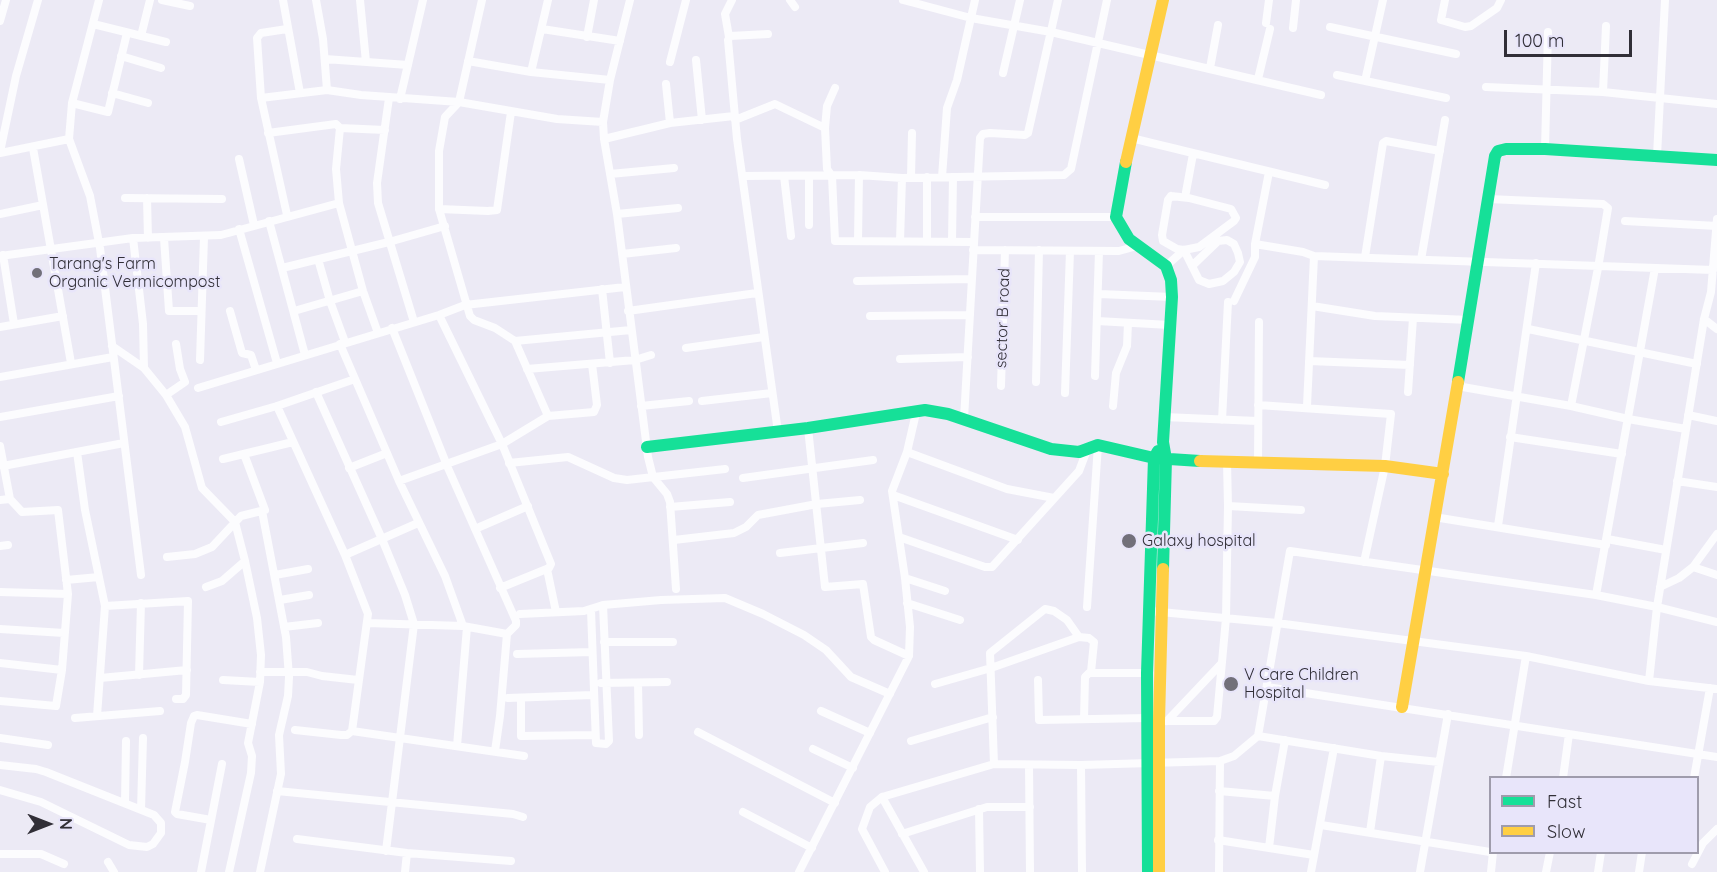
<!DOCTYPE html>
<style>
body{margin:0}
#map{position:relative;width:1717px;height:872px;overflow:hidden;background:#eceaf5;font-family:Quicksand,sans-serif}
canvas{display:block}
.legend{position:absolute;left:1489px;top:776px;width:210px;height:78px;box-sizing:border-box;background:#e8e5fa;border:2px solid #9f9cac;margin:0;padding:8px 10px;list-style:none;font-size:18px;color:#312f37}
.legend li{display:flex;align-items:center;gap:12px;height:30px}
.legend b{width:30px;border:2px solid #9f9cac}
.north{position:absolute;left:18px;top:794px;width:60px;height:60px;-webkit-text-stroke:4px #e8e5fa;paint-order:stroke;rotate:90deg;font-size:16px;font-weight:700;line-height:24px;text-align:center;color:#312f37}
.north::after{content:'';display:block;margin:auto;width:21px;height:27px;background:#312f37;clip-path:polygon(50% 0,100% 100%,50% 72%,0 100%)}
.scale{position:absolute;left:1504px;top:30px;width:128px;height:27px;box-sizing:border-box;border:3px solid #312f37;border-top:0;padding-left:8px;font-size:18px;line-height:21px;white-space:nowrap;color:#312f37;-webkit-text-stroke:4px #e8e5fa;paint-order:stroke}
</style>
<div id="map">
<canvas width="1717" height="872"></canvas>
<ul class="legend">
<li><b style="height:8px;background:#16e098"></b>Fast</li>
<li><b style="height:8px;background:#ffcf43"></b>Slow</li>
</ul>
<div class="north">N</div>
<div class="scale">100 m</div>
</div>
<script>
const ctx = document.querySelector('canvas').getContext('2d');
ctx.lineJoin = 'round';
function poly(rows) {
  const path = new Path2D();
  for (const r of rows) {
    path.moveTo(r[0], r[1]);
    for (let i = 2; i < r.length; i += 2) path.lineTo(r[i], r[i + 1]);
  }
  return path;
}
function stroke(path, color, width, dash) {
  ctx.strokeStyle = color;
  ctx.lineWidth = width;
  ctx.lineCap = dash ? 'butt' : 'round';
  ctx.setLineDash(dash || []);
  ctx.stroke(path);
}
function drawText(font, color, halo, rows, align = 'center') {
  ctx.font = font + ' Quicksand,sans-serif';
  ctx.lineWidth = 5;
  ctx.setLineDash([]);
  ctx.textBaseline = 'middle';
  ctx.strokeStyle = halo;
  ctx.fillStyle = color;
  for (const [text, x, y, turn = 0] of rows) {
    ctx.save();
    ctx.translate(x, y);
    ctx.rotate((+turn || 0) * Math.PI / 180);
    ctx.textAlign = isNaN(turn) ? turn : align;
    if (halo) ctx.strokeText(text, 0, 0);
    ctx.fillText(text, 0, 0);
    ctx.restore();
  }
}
const street = poly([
 [99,0,72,103,69,139,90,196,100,248,141,575],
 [162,0,190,6],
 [283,0,300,93],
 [316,0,323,39,327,90],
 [360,0,366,62],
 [482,0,459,102,445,117,439,151,439,209,470,316,474,320,495,328,515,341,631,330],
 [630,0,610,80,603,122,604,139,617,214,648,457,653,477,667,494,670,502,676,589],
 [790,0,795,7],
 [903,0,971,18,1051,32,1321,95],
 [1445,0,1441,20,1465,27,1471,26,1497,8,1501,0],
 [0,21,6,0],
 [1266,23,1269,0],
 [93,24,166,42],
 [1330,27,1456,54],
 [1293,28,1296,0],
 [542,29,620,41],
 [768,34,730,36,728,40,737,139,778,432],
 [141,36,150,0],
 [587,37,594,0],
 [729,37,725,14,732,0],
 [121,56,161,68],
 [325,59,408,65],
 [696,60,702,120],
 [468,61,531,72,610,80],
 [670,62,686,0],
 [1210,68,1218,25],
 [531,72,548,0],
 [1003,73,1020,0],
 [1337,75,1446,98],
 [1258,79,1270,29],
 [1365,81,1383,0],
 [666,84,670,123],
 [1486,87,1603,92,1717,104],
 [835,88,827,106,825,128,827,169,832,176,835,241,974,242],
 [1603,92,1606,26],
 [112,93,148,103],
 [261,98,327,90,361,95,459,102,557,119,603,122],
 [389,98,377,183,378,203,414,322],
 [400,99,423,0],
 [72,103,108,112,127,33],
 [735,120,775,104,825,128],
 [340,128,336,169,339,203,363,291,378,333],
 [268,133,336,124,340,128,385,130],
 [1131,138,1325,185],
 [604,139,670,123,734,116],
 [33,148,71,363],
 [1545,149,1548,32],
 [0,152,16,76,38,0],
 [0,153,69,139],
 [1657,156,1665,0],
 [239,159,254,225],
 [610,174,674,168],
 [743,176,859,175,902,178,1064,175,1071,169,1107,0],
 [784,176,791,236],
 [809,176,809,225],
 [911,177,912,133],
 [927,177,927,240],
 [942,177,947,108,957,80,975,0],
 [1186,192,1193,154],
 [1171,196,1189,198,1231,209,1236,218,1234,221,1199,247,1184,250,1177,249,1163,241,1162,235,1168,200,1171,196],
 [125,198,222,199],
 [147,198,148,238],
 [1488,199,1603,204,1608,208,1598,268,1571,406],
 [439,209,488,211,497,210,511,112],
 [0,214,43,205],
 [617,214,678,208],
 [287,215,261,98,257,38,261,33,287,29],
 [975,217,1116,217],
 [269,221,305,355],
 [1625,221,1717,226],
 [239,229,277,363],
 [133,238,143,324,144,368],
 [164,238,169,311,201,311],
 [858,241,859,175],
 [900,241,902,178],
 [952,241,953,177],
 [1255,244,1269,172],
 [973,250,1119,251,1137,246],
 [622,254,676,248],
 [3,255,14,324],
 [0,256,133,238,221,235,339,203],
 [1365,257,1383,143,1386,141,1440,151],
 [318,259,330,301,345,342],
 [1421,260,1445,120],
 [1166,266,1184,250,1199,280,1209,284,1223,281,1234,272,1240,262,1238,253,1234,244,1227,240,1218,241,1192,266],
 [282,268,389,242,445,226],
 [857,281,971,279],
 [602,289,610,363],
 [1099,294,1172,297],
 [1234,301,1255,257,1255,244,1303,252,1314,256,1713,270],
 [1312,306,1375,316,1469,320],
 [230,311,242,353,251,355,256,370],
 [294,311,363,291],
 [628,311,757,293],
 [439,315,502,444,551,564,549,568,500,588],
 [870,316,970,315],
 [1704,319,1717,329],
 [1097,321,1170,325],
 [0,327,63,316],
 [1528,329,1697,364],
 [515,341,548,416],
 [340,344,399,481,445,576,463,626],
 [112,346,144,368,166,395,185,427,202,488,235,522,245,561,257,618,261,655,260,682,248,743,252,756,251,773,229,872],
 [686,348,764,337],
 [900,359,968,357],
 [200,360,204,237],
 [1309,361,1410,365],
 [527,369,635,360,651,355],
 [1095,376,1099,251],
 [0,377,113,357],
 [1036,382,1039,250],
 [1001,386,1005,250],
 [1457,386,1571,406,1628,419,1686,429],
 [198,388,439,315,465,305,625,287],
 [316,392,382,539,405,595,414,624,386,851],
 [1408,392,1413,318],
 [1065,393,1070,251],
 [166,395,185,382,180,369,176,344],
 [702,401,772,393],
 [1258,405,1391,414,1385,466,1364,562],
 [277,406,345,555,368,614,352,731,524,756],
 [641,406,689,401],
 [1113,406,1116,373,1127,346,1128,323],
 [1307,406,1314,256],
 [1688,415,1717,421],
 [0,417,119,396],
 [1164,417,1257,421],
 [964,419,980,138,983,134,990,133,1025,135,1028,133,1058,0],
 [1222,420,1228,302],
 [221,422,277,406,355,379],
 [808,428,825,587,863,584,871,637,874,640,909,656],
 [1510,437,1622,454],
 [0,446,10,499,22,512,58,510,68,594,62,670,56,706,0,701],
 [77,452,85,510,105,606,97,716],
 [907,452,1007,489,1054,498],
 [223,459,293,442],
 [1227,462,1228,506],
 [1258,462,1259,322],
 [509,463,568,457,614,478,627,480,725,469],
 [3,466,124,443],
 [349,468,387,453],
 [743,478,873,460],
 [399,481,502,444,548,416,594,412,597,405,592,364],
 [1677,481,1717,487],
 [893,495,1018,540],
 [0,500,10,499],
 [670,507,730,502],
 [1434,517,1606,545],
 [1498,526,1536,263],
 [475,529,528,506],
 [899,537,985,567,992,567,1079,471,1087,450],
 [1607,539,1666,550],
 [674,540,734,533,746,527,758,515,817,504,860,500],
 [0,546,8,545],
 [780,553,863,543],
 [345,555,418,523],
 [167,557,195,554,212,547,241,516,265,510,244,454],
 [1693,567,1717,575],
 [547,569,556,612],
 [275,575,308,569],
 [905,578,945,591],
 [66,580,99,577],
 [206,587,222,581,245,561],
 [1660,587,1679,578,1693,567,1717,534],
 [0,592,68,594],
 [1596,595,1655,268],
 [280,600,309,595],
 [907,603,960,620],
 [105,606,188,601,186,695,183,699,176,699],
 [1087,607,1098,445],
 [591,610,596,743,606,744,609,741,603,605],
 [1150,611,1277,623,1526,656,1649,681,1717,689],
 [520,614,584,611,603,605,661,600,725,598,763,614,804,635,826,650,851,677,890,694],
 [367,623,463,626,507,634,516,625,516,621,448,468,392,328],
 [284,627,318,623],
 [0,629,64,633],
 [604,642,673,642],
 [517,654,592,652],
 [0,663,62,670],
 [260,672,307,672,322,676,358,680],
 [139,675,141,603],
 [100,678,187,670],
 [223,680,260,682],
 [1038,680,1039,720,1148,718],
 [1649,681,1657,607,1704,319,1711,292,1717,219],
 [601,683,667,682],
 [638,683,639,735],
 [935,684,991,668,1079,637,1089,638,1094,642,1091,672],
 [1267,687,1717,757],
 [508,698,593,695],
 [521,698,521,736,595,735],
 [821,711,870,733],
 [75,718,160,711],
 [1084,719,1085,677,1089,673,1147,673],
 [1159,721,1214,721,1217,717,1226,618,1228,506,1301,510],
 [1167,721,1221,664],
 [295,730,341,735,347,735,352,731],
 [698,732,835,803],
 [1258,736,1290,551,1596,595,1657,607,1717,622],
 [0,738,48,745],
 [911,741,993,717],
 [457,746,467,627],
 [813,749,853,768],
 [495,751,500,716,507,634],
 [994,764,990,653,1045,609,1054,611,1067,620,1079,637],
 [0,765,36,769,46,772,154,815,161,823,161,833,153,844,147,847,129,845,41,802,0,790],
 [1029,765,1030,872],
 [1081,765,1082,872],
 [1506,778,1526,656],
 [1563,778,1569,734],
 [1694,778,1710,688],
 [277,791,513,814,523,817],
 [1219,791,1275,796],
 [882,797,994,764,1081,765,1220,761,1234,756,1258,736,1381,756,1439,762],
 [125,803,126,741],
 [979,809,980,872],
 [141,810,143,738],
 [743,812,812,848],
 [211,820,177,814,175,812,185,762,191,723,194,716,197,715,252,724],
 [1321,825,1490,852],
 [1370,832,1381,756],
 [902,834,987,807,1030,807],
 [297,839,407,853,511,861],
 [1218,840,1314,855],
 [1269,848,1275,796,1285,740],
 [0,854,41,854,64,864],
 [108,862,114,872],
 [1692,864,1703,843,1717,829],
 [201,872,222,764],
 [260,872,281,774,279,735,288,696,289,677,286,637,262,511],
 [405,872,407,853],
 [799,872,909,656,910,627,905,578,892,491,907,452,916,413],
 [885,872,862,829,870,807,882,797,924,872],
 [1219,872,1220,761],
 [1311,872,1334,748],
 [1420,872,1448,714],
 [1491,872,1493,852],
 [1546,872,1550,852],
 [1598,872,1601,852],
 [1639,872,1642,852]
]);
const fast = poly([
 [1126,162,1116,217,1129,239,1166,266,1171,280,1172,297,1163,442,1166,459,1163,569],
 [1458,382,1495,156,1498,151,1506,149,1545,149,1717,160],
 [647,447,808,428,925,410,948,414,1051,449,1079,452,1098,445,1154,458,1200,461],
 [1148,872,1147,673,1154,458,1158,451]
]);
const slow = poly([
 [1126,162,1163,0],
 [1200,461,1385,466,1443,474],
 [1402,707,1458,382],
 [1159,872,1159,721,1163,569]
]);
const markers = [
 [37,273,6,"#72707a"],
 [1129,541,8,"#72707a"],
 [1231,684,8,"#72707a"]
];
const poiNames = [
 ["Tarang's Farm",49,264],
 ["Organic Vermicompost",49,282],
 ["Galaxy hospital",1142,541],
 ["V Care Children",1244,675],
 ["Hospital",1244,693]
];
const streetNames = [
 ["sector B road",1003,318,-88]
];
stroke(street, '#fcfcfe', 8);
stroke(fast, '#16e098', 12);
stroke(slow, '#ffcf43', 12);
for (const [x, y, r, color] of markers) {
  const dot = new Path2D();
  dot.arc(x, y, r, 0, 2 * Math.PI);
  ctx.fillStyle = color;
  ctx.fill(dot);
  stroke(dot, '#e8e5fa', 2);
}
drawText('16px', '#312f37', '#e8e5fa', poiNames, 'left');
drawText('16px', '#312f37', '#e8e5fa', streetNames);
</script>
